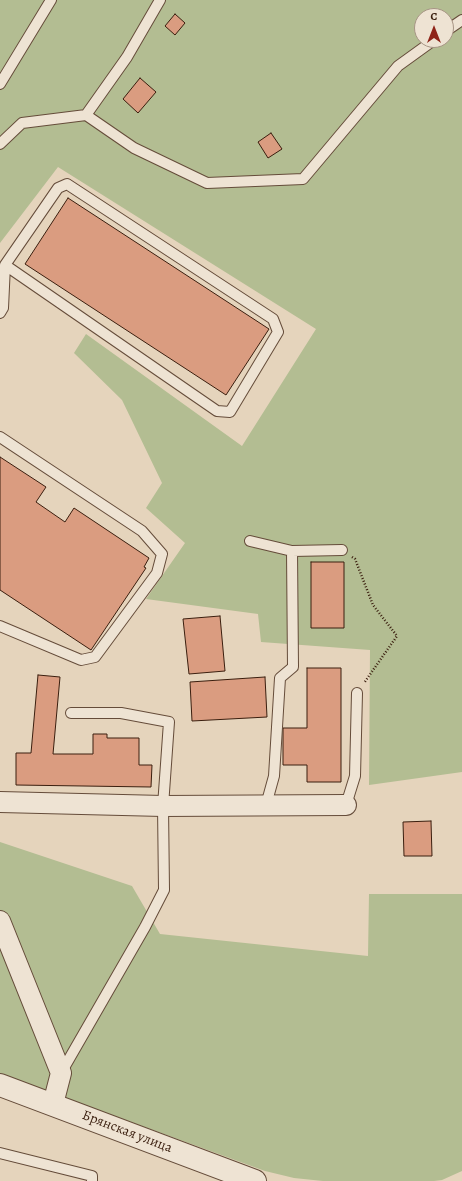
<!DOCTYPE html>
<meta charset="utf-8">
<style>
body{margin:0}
#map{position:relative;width:462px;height:1181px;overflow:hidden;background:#e5d4bc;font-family:Alegreya,serif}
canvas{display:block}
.north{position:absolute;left:414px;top:8px;width:40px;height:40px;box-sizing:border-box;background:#eee3d3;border:1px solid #a69484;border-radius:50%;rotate:0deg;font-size:11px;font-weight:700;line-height:16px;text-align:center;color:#3a1e0e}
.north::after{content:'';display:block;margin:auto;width:14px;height:18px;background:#8f2418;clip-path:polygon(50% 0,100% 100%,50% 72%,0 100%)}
</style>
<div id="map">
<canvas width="462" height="1181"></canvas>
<div class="north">С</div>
</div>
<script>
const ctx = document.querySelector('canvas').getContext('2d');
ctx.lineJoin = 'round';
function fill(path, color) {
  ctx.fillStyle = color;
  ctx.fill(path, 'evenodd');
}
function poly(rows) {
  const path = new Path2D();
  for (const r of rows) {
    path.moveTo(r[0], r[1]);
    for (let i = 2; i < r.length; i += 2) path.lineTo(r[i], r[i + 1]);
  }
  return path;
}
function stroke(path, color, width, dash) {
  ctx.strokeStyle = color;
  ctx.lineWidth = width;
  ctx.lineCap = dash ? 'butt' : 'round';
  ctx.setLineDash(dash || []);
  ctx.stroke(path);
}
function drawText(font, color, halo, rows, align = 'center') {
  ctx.font = font + ' Alegreya,serif';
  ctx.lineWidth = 3;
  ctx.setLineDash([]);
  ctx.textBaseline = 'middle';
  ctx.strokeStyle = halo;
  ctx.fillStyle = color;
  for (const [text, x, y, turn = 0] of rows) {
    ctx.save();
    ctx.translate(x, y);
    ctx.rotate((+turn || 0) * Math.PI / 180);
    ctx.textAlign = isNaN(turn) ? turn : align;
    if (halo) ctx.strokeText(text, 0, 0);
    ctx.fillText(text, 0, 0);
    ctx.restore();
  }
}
const green = poly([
 [0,0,462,0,462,772,369,785,370,650,261,642,258,614,146,599,185,543,146,508,162,483,122,400,74,353,86,334,242,446,316,329,58,167,0,243],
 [422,16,446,16,446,40,422,40],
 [0,842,132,886,160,934,368,956,369,894,462,894,462,1171,442,1180,434,1181,323,1181,294,1178,265,1171,0,1074]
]);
const building = poly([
 [175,14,185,23,175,35,165,26,175,14],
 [140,78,156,92,138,113,123,99,140,78],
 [271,133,282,149,268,158,258,142,271,133],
 [68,198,269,329,226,395,25,264,68,198],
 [0,457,46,487,36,502,65,522,74,508,149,558,144,567,146,568,91,650,0,590,0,457],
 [311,562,344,562,344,628,311,628,311,562],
 [220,616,225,671,189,674,183,619,220,616],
 [307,668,341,668,341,782,307,782,307,765,283,765,283,728,307,728,307,668],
 [38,675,60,677,53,754,93,754,93,734,107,734,107,738,139,738,139,765,152,765,151,787,16,785,16,753,31,753,38,675],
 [265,677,267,717,192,721,190,682,265,677],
 [431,821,432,856,404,856,403,822,431,821]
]);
const path = poly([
 [352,557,355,559,373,605,397,636,364,683]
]);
const service = poly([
 [446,31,462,20],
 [0,84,51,0],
 [86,115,127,57,160,0],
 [0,144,22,123,86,115,134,148,207,183,303,179,398,66,434,40],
 [0,313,3,308,5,265,58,188,67,184,273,319,278,332,230,412,217,411,5,265],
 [0,437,142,531,162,554,157,573,95,657,81,660,0,626],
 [250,541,292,551,342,550],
 [266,805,274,776,280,678,293,667,292,551],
 [346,805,355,776,357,693],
 [61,1073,145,927,164,890,163,806,169,722,121,713,71,713],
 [0,1153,92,1176,92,1181]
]);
const minor = poly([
 [0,802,163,806,346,805],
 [0,921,61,1073,53,1104]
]);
const tertiary = poly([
 [0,1085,255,1181]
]);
const streetNames = [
 ["Брянская улица",127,1132,21]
];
fill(green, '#b3bd92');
fill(building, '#da9c80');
stroke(building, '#3a1e0e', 1);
stroke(service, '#654c3a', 12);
stroke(minor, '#654c3a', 22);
stroke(tertiary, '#654c3a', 24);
stroke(path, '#3a1e0e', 2.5, [1, 2]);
stroke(service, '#eee3d3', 10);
stroke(minor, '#eee3d3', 20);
stroke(tertiary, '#eee3d3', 22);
drawText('14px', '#3a1e0e', '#eee3d3', streetNames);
</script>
